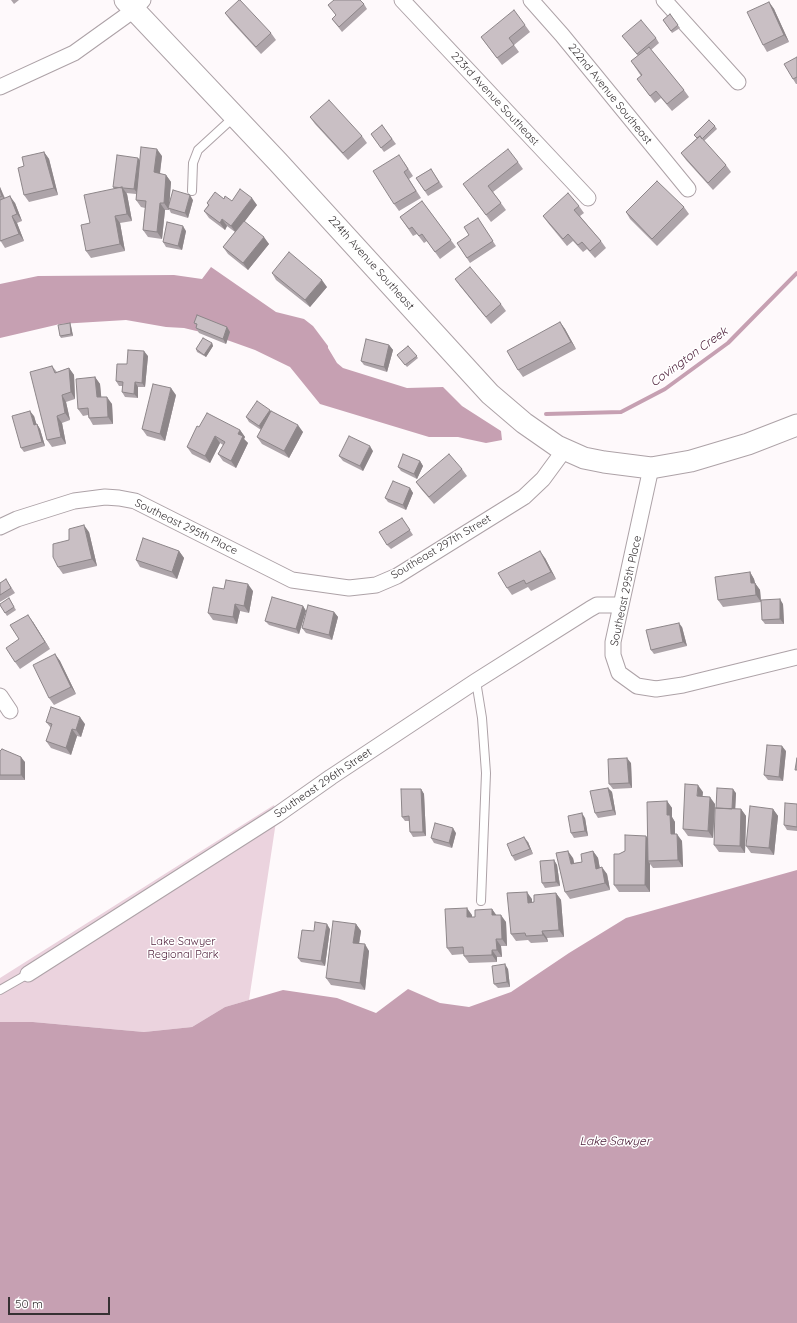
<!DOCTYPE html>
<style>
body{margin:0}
#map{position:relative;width:797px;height:1323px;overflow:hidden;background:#fef9fb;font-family:Quicksand,sans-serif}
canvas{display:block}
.scale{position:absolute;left:8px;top:1297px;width:102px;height:18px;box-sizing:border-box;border:2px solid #363133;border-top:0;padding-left:5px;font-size:12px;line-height:14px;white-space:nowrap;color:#363133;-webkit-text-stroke:3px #fff;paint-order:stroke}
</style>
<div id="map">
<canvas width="797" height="1323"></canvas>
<div class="scale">50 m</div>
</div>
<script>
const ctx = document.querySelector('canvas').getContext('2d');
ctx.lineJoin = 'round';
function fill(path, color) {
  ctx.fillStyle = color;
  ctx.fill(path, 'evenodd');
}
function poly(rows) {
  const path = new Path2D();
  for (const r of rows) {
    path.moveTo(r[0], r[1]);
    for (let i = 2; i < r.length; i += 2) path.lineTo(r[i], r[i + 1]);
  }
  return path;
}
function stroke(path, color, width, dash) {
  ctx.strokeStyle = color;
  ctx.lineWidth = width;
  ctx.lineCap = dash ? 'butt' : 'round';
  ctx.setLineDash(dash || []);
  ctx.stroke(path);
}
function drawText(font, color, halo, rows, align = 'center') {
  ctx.font = font + ' Quicksand,sans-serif';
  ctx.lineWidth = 3;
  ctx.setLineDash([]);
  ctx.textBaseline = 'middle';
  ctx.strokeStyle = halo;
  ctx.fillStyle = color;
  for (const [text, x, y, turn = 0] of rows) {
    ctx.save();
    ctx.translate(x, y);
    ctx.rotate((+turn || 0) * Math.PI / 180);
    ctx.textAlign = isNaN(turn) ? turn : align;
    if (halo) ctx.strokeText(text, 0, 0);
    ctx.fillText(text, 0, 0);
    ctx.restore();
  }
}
const green = poly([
 [274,805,277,815,249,1000,225,1007,192,1027,144,1032,33,1022,0,1022,0,978]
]);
const water = poly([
 [211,267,276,312,304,319,313,326,328,346,328,348,337,363,343,368,407,388,443,387,462,406,501,431,502,440,486,443,458,437,429,437,320,404,290,367,255,350,213,335,184,328,166,327,126,320,60,324,0,338,0,284,38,276,174,275,202,279],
 [797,870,797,1323,0,1323,0,1022,33,1022,144,1032,192,1027,225,1007,283,990,337,998,376,1013,408,989,440,1003,469,1007,511,992,569,953,626,918]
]);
const stream = poly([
 [546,414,621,412,665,389,728,343,797,273]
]);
const lane = poly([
 [192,191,193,163,198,150,234,117],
 [476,681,482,718,486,773,481,901],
 [0,990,28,974]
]);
const street = poly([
 [402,0,588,198],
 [531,0,562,35,688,189],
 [664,0,738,82],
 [0,87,74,53,134,10,143,0],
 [651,468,613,642,613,655,619,673,637,686,656,689,683,685,797,657],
 [0,527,17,519,74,501,105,497,119,498,135,501,292,580,349,588,376,585,397,576,524,497,543,479,565,449],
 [0,696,10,711],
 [28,974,277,815,331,777,476,681,590,609,597,605,621,605]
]);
const secondary = poly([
 [125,0,278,162,490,394,524,423,557,446,584,458,604,462,651,468,691,461,748,444,797,425]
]);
const wall = poly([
 [11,0,19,0,14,4],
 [769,2,774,9,789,42,767,52,763,45],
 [364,4,367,9,342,32,332,19,336,15,328,5],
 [225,13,271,33,276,40,261,54,230,20],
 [670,14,680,28,672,33,663,20],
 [525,25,530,32,514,45,519,52,502,65,481,37],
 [622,36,656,38,659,43,651,50,684,90,689,97,672,111,661,98,655,103,637,79,641,76,631,61,638,56],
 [797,57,797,84,796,84,793,79],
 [310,117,362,136,367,143,348,160,315,124],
 [382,125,396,144,384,152,371,134],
 [715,126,717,129,704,141,726,165,731,172,713,190,686,160,681,153,697,138,694,135],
 [44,152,49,159,58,195,29,202,24,195,24,166],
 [162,156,160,174,166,175,171,182,169,204,193,200,188,218,171,213,169,209,169,210,165,210,162,239,148,237,143,230,145,208,141,207,136,200,136,194,126,193,127,194,132,221,120,223,125,251,91,258,86,251,90,223,114,189,113,187,140,160],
 [404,162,413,176,409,179,421,198,399,211,394,204],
 [518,162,523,169,493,192,506,210,491,222,463,184],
 [431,169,443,187,428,196,416,178],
 [0,187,5,198,15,203,22,221,17,223,24,241,5,248,0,240],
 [224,199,232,201,257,205,244,222,269,244,248,270,228,254,223,247,235,232,227,226,225,230,209,218,204,211,208,205,207,203],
 [422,201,456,247,440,259,427,241,424,243,417,234,413,236,400,217],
 [579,206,584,213,580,216,601,241,606,248,595,258,587,249,583,252,573,241,567,246,548,223,543,216],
 [684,207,689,214,657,246,630,219,626,212],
 [478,218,496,246,470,263,457,243,469,235],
 [186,231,182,250,166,247,163,242],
 [272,273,327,287,310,307,276,280],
 [455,279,501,304,506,311,491,324,460,286],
 [560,322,565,329,576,349,523,377,518,370],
 [70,323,71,326,73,336,61,338,60,336],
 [194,323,227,327,230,332,226,344,199,333,196,328,197,326],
 [212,343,213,346,206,357,197,352,196,349],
 [389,345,393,350,387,372,364,365,361,361],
 [408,346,418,358,407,367,397,355],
 [148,356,145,387,138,387,138,398,125,397,122,392,123,386,119,386,116,381,127,364],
 [52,366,57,372,69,368,74,375,75,399,66,402,70,420,62,423,66,444,52,447,47,440],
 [95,377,100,384,101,397,112,404,113,424,93,425,89,418,88,415,83,416,78,409],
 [176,395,165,441,147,436,142,429],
 [271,411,303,432,289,458,262,444,257,437,261,430,249,422,246,417],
 [34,416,36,424,37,424,40,429,45,446,24,452,21,448],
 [199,427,240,430,245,437,244,439,248,443,236,468,223,461,218,454,223,445,220,443,210,463,192,454,187,447],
 [373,451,363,471,343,461,339,456],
 [420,461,423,466,417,479,401,471,398,467],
 [462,469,467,476,434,504,421,489,416,482],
 [410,488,413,493,406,510,388,502,385,498],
 [402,518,413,535,391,549,387,545],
 [89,532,97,566,63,574,58,567],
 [179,551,184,558,177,579,140,567,136,560],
 [545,558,556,579,531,591,528,587,512,595,507,588],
 [750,572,754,579,755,583,760,590,761,602,723,607,718,600],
 [6,579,15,593,0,602,0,583],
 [224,589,253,591,249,613,240,611,237,624,213,620,208,613],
 [9,598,16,610,7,616,0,605],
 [783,604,784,624,765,624,762,620],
 [303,606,306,611,299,634,269,625,265,621],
 [334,612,338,617,332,640,306,633,302,628],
 [33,622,50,649,20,669,15,662,19,639],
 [682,627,687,646,654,654,651,650],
 [55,654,60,661,76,694,54,705,49,698],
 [46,722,85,724,81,737,77,736,71,755,51,748,46,741,51,728],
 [0,751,25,762,25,780,0,780],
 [786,751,783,781,768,780,764,775],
 [631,763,632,788,613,789,609,784],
 [608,788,612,792,616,815,598,818,595,813],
 [421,789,424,794,426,836,413,837,410,832,409,821,405,821,402,817],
 [703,792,702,796,715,804,713,838,688,836,683,829],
 [736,793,735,809,741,809,746,816,745,853,719,852,714,845,716,808],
 [667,801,672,808,672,817,675,822,675,834,682,841,683,867,653,868,650,864,650,892,619,892,614,885,619,854,648,839],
 [797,804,797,831,787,830,784,825],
 [773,809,778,816,774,855,751,853,746,846],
 [585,818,588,836,574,838,571,833],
 [456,833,452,848,434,843,431,838],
 [528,842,533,854,515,861,512,856],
 [593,851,598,858,600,868,607,874,610,890,570,899,565,892,573,858,574,863,582,862],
 [554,860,557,865,560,886,545,888,542,883],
 [556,893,561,900,564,937,547,938,548,942,531,943,528,940,516,941,511,934,532,899,532,902,534,902],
 [492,909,496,915,506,922,507,946,501,946,502,957,497,957,497,962,469,963,464,956,464,954,452,955,447,948,472,915,472,917,475,917],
 [356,924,361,931,359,944,369,951,365,990,331,985,326,978],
 [330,929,325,966,301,962,298,958,314,931],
 [508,969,510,987,498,988,494,984]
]);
const shadedWall = poly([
 [769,2,774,9,789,42,784,35],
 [157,149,162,156,159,179,154,172],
 [44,152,49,159,58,195,54,188],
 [138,158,142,163,138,194,134,189],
 [166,175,171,182,169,210,164,203],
 [0,187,5,200,2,196,0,190],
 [122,187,127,194,132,221,127,214],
 [190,195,193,200,188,218,185,213],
 [10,196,15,203,22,221,17,214],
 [252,198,257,205,236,233,231,226],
 [160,203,165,210,162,239,157,232],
 [12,216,17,223,24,241,19,234],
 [115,216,120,223,125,251,120,244],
 [222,219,227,226,225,230,220,223],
 [183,226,186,231,182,250,178,246],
 [264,237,269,244,248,270,243,263],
 [322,280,327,287,310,307,305,300],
 [560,322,565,329,576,349,571,342],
 [70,323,71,326,73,336,71,334],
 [227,327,230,332,226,344,223,339],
 [212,343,213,346,206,357,204,355],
 [389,345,393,350,387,372,384,367],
 [144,351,148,356,145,387,142,383],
 [69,368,74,375,75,399,71,392],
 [95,377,100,384,102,404,97,397],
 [135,382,138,387,138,398,134,394],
 [171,388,176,395,165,441,160,434],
 [62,395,66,402,70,420,65,413],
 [107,397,112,404,113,424,108,417],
 [270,410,273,415,262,431,259,426],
 [30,411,34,416,38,429,34,425],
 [57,416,62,423,66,444,61,437],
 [37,424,40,429,45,446,42,442],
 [298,425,303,432,289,458,284,451],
 [240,430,245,437,244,439,248,443,236,468,231,461,238,434],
 [215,436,220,443,210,463,205,456],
 [370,446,373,451,363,471,360,466],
 [420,461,423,466,417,479,414,474],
 [410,488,413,493,406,510,403,505],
 [84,525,89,532,97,566,92,559],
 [179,551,184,558,177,579,172,572],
 [540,551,545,558,556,579,551,572],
 [750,572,754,579,755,583,760,590,761,602,756,595,751,583],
 [248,584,253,591,249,613,244,606],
 [780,599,783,604,784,624,780,619],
 [235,604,240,611,237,624,233,617],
 [303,606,306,611,299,634,296,629],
 [334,612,338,617,332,640,329,635],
 [28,615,33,622,50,649,45,642],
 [679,623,682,627,687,646,683,642],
 [55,654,60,661,76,694,71,687],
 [80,717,85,724,81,737,76,730],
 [72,729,77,736,71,755,66,748],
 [782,746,786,751,783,781,779,777],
 [21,757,25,762,25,780,21,775],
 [627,758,631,763,632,788,629,783],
 [698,785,703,792,702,803,697,796],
 [608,788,612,792,616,815,613,810],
 [421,789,424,794,426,836,423,832],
 [733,789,736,793,735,814,732,810],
 [710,797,715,804,713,838,708,831],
 [667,801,672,808,672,817,675,822,675,841,671,834,667,815],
 [741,809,746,816,745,853,740,846],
 [773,809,778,816,774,855,769,848],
 [582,813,585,818,588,836,585,831],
 [453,828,456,833,452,848,449,843],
 [677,834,682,841,683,867,678,860],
 [646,836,651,843,648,861,650,864,650,892,645,885],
 [524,837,528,842,533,854,530,849],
 [568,851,573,858,576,871,571,864],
 [593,851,598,858,601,876,596,869],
 [554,860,557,865,560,886,556,882],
 [602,867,607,874,610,890,605,883],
 [527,892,532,899,532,910,528,903],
 [556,893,561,900,564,937,559,930],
 [467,908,472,915,472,924,467,917],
 [492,909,497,916,492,915],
 [501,915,506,922,507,946,502,939],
 [327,924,330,929,325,966,321,961],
 [356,924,361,931,358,950,353,943],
 [542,931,547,938,548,942,543,935],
 [496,939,501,946,502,957,497,950],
 [365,944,369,951,365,990,360,983],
 [492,950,497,957,497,962,492,955],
 [505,964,508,969,510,987,507,982]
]);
const building = poly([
 [239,0,240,0,271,33,256,47,225,13,239,0],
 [334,0,360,0,364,4,339,27,332,19,336,15,328,5,334,0],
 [769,2,784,35,763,45,747,12,769,2],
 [514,10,525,25,509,38,514,45,497,58,481,37,514,10],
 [670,14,678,25,671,31,663,20,670,14],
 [641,20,656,38,637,54,622,36,641,20],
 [649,47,684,90,667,104,656,91,650,96,637,79,642,75,631,61,649,47],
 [797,57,797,77,793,79,784,64,797,57],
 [329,100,362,136,343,153,310,117,329,100],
 [709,120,715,126,702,139,700,136,697,138,694,135,709,120],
 [382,125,392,139,381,148,371,134,382,125],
 [700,136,726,165,708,183,681,153,700,136],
 [141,147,157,149,154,172,166,175,164,203,160,203,157,232,143,230,146,201,136,200,141,147],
 [508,149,518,162,488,186,501,203,486,215,463,184,508,149],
 [44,152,54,188,24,195,18,168,24,166,22,157,44,152],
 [117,155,138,158,134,189,113,187,117,155],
 [399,155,408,169,404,172,416,191,394,204,373,171,399,155],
 [431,169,439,182,425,191,416,178,431,169],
 [657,181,684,207,652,239,626,212,657,181],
 [122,187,127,214,115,216,120,244,86,251,81,225,90,223,84,195,122,187],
 [240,189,252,198,231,226,222,219,220,223,204,211,209,205,207,203,215,192,224,199,225,196,232,201,240,189],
 [0,190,2,196,0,197,0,190],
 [173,190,190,195,185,213,168,208,173,190],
 [568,193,579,206,574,210,601,241,590,251,582,242,578,245,568,234,563,239,543,216,568,193],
 [10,196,17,214,12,216,19,234,0,241,0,200,10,196],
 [422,201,451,240,435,252,422,234,419,236,412,227,409,229,400,217,422,201],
 [478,218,493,241,467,258,457,243,469,235,464,227,478,218],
 [244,221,264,237,243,263,223,247,244,221],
 [167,222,183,226,178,246,163,242,167,222],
 [289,252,322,280,305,300,272,273,289,252],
 [470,267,501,304,486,317,455,279,470,267],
 [197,315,227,327,223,339,196,328,197,324,194,323,197,315],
 [560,322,571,342,518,370,507,351,560,322],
 [70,323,71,334,60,336,58,325,70,323],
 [203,338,212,343,204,355,196,349,203,338],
 [366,339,389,345,384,367,361,361,366,339],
 [408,346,417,356,405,365,397,355,408,346],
 [128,350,144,351,142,383,135,382,134,394,122,392,123,382,116,381,117,364,127,364,128,350],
 [52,366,55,373,69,368,71,392,62,395,65,413,57,416,61,437,47,440,30,372,52,366],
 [95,377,97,397,107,397,108,417,89,418,88,408,78,409,76,379,95,377],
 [153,384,171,388,160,434,142,429,153,384],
 [257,401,270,410,259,426,246,417,257,401],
 [30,411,34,425,37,424,42,442,21,448,12,416,30,411],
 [271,411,298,425,284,451,257,437,271,411],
 [207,413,240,430,238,434,243,436,231,461,218,454,225,442,215,436,205,456,187,447,197,426,199,427,207,413],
 [349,436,370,446,360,466,339,456,349,436],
 [403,454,420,461,414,474,398,467,403,454],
 [449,454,462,469,429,497,416,482,449,454],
 [393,481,410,488,403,505,385,498,393,481],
 [402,518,410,530,387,545,379,532,402,518],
 [84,525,92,559,58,567,53,557,53,544,69,540,69,529,84,525],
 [143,538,179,551,172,572,136,560,143,538],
 [540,551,551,572,526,584,524,580,507,588,498,573,540,551],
 [750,572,751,583,755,583,756,595,718,600,715,577,750,572],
 [6,579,11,588,0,595,0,583,6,579],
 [226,580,248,584,244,606,235,604,233,617,208,613,213,587,224,589,226,580],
 [272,597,303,606,296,629,265,621,272,597],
 [9,598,14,607,5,613,0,605,0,604,9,598],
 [780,599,780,619,762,620,761,600,780,599],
 [308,605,334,612,329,635,302,628,308,605],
 [28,615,45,642,15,662,6,648,19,639,10,625,28,615],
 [679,623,683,642,651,650,646,630,679,623],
 [55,654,71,687,49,698,33,665,55,654],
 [51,707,80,717,76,730,72,729,66,748,46,741,52,724,46,722,51,707],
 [767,745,782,746,779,777,764,775,767,745],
 [2,749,21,757,21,775,0,775,0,751,2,749],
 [627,758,629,783,609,784,608,759,627,758],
 [797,758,797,770,795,770,797,758],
 [685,784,698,785,697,796,710,797,708,831,683,829,685,784],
 [608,788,613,810,595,813,590,791,608,788],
 [717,788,733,789,732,809,716,808,717,788],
 [401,789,421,789,423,832,410,832,409,816,402,817,401,789],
 [667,801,667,815,670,815,671,834,677,834,678,860,648,861,647,802,667,801],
 [785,803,797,804,797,827,784,825,785,803],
 [750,806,773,809,769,848,746,846,750,806],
 [715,808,741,809,740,846,714,845,715,808],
 [582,813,585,831,571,833,568,816,582,813],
 [435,823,453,828,449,843,431,838,435,823],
 [625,835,646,836,645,885,614,885,614,854,619,854,625,851,625,835],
 [524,837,530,849,512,856,507,844,524,837],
 [568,851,571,864,582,862,581,854,593,851,596,869,602,867,605,883,565,892,556,853,568,851],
 [554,860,556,882,542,883,540,861,554,860],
 [527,892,528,903,534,902,534,895,556,893,559,930,542,931,543,935,526,936,525,933,511,934,507,893,527,892],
 [467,908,467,917,475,917,475,910,492,909,492,915,501,915,502,939,496,939,497,950,492,950,492,955,464,956,463,947,447,948,445,909,467,908],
 [333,921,356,924,353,943,365,944,360,983,326,978,333,921],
 [315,922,327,924,321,961,298,958,302,930,314,931,315,922],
 [505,964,507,982,494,984,492,966,505,964]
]);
const streetNames = [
 ["222nd Avenue Southeast",610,94,51],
 ["223rd Avenue Southeast",495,99,47],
 ["224th Avenue Southeast",371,263,48],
 ["Southeast 295th Place",186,527,26],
 ["Southeast 297th Street",441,547,-31],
 ["Southeast 295th Place",626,591,-78],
 ["Southeast 296th Street",323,783,-34]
];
const parkNames = [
 ["Lake Sawyer",183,942],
 ["Regional Park",183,955]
];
const waterNames = [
 ["Covington Creek",689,357,-36],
 ["Lake Sawyer",615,1141]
];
fill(green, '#ebd3de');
fill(water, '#c6a0b2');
stroke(stream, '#c6a0b2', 4);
stroke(lane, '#ada2a7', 10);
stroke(street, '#ada2a7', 17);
stroke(secondary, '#ada2a7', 23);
stroke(lane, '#fff', 8);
stroke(street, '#fff', 15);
stroke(secondary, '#fff', 21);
fill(wall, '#ada4a9');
fill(shadedWall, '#8d8689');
fill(building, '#c9bfc4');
stroke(building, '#8d8689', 1);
drawText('11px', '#363133', '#fff', streetNames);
drawText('11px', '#4e1e3a', '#fff', parkNames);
drawText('italic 12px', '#481934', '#fff', waterNames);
</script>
